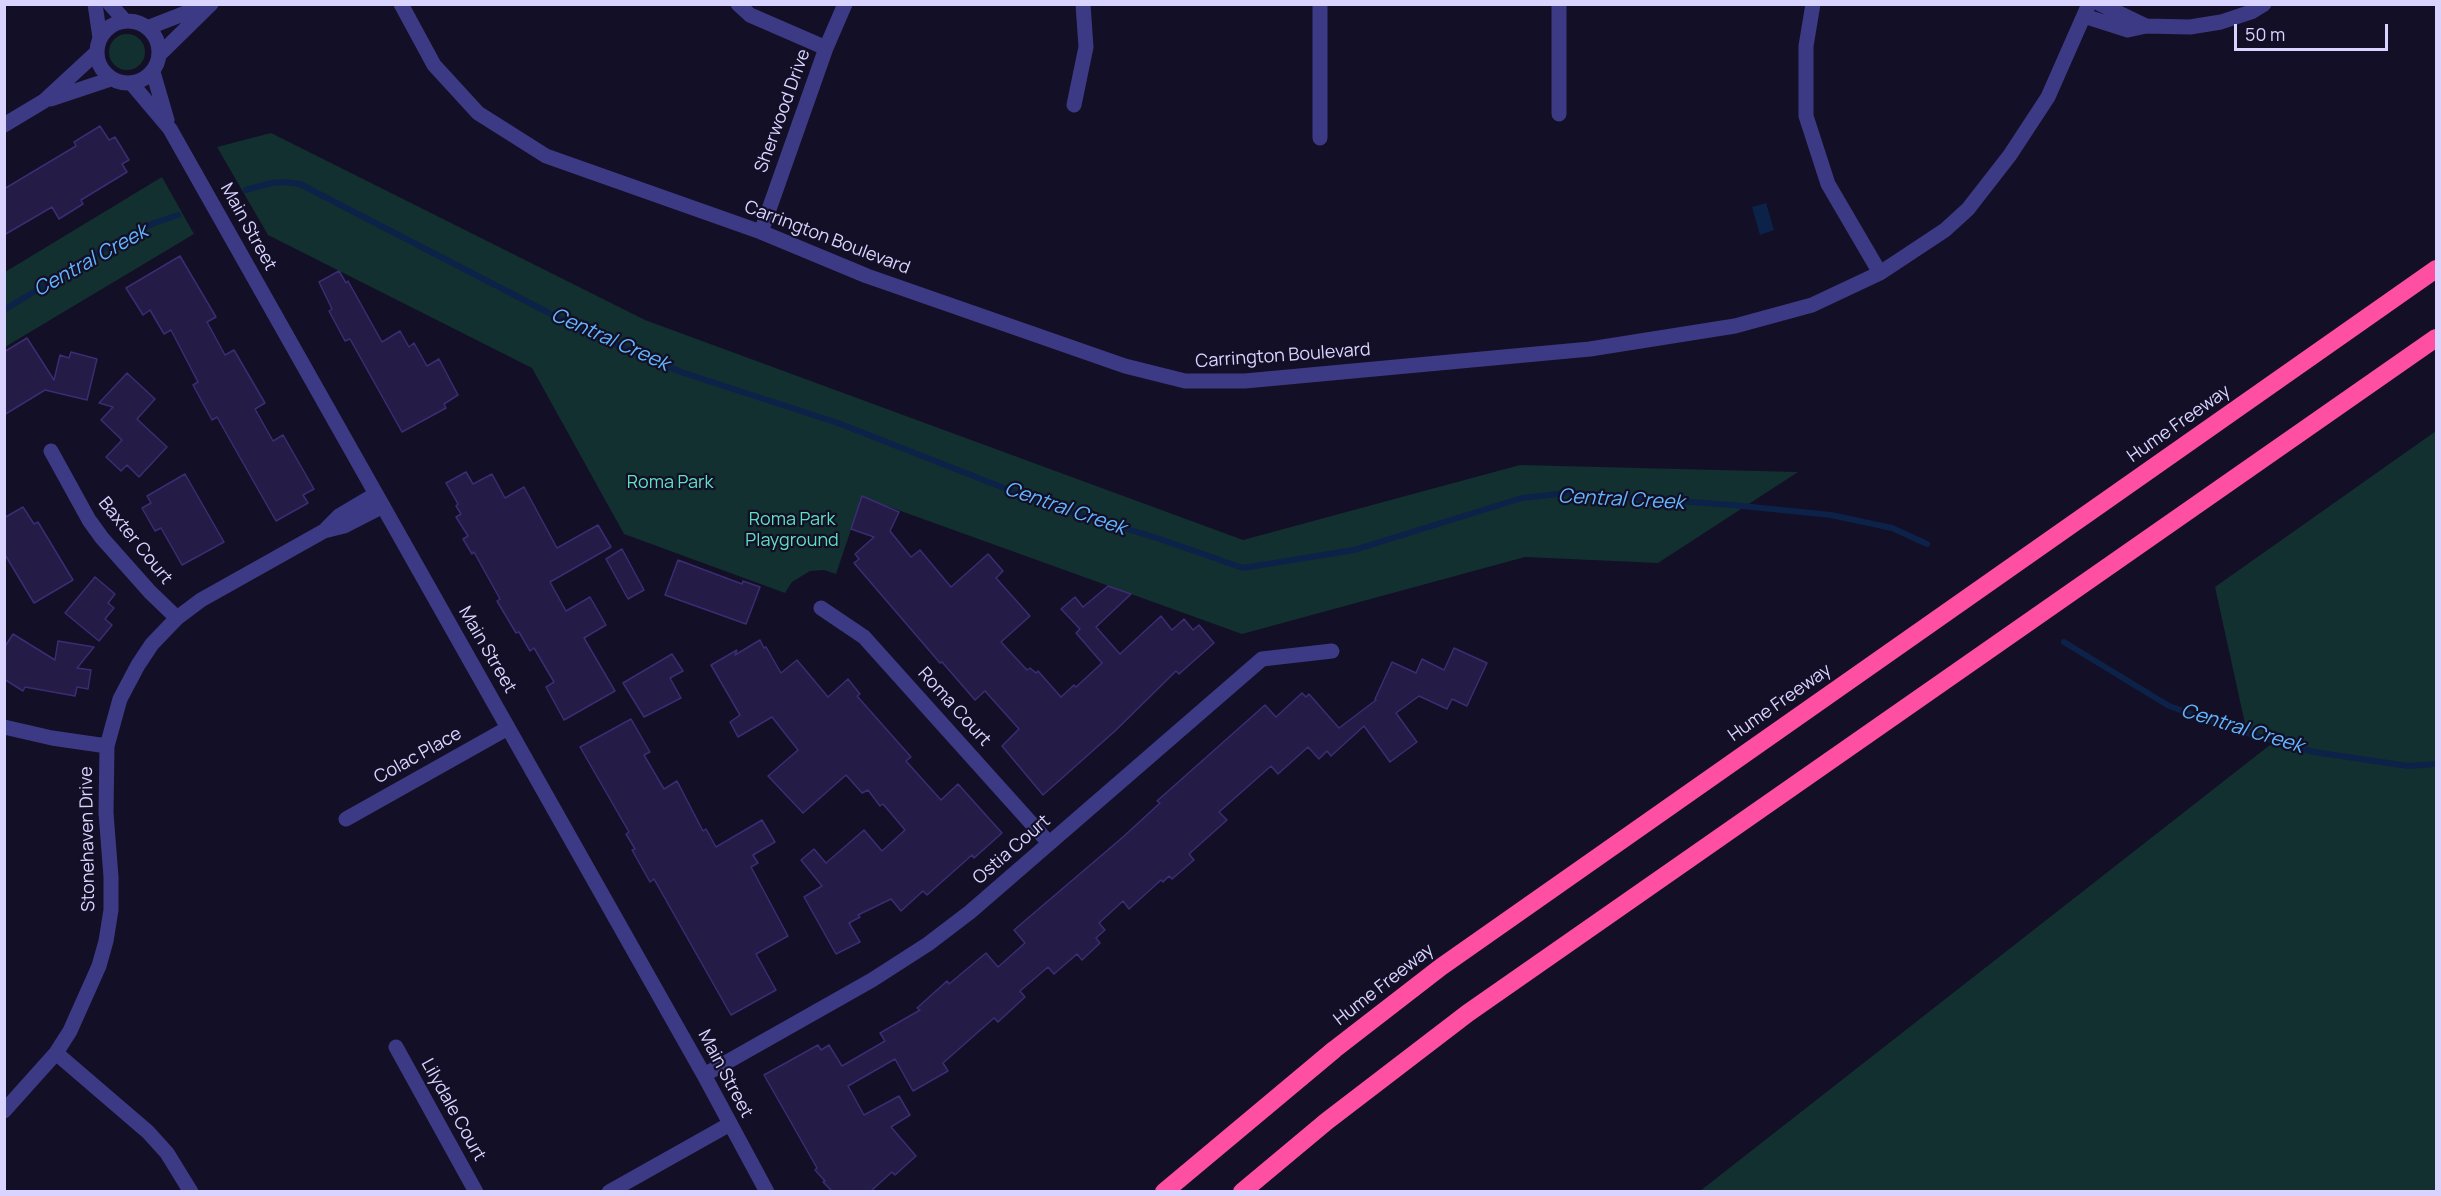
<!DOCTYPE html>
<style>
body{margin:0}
#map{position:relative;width:2441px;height:1196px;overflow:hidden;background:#130f26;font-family:Manrope,sans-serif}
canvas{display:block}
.frame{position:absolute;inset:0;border:6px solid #d9d4ff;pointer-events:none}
.scale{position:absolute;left:2234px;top:24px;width:154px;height:27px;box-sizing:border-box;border:3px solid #d9d4ff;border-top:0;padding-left:8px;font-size:18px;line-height:21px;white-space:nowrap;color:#d9d4ff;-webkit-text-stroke:4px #130f26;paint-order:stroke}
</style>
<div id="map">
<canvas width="2441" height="1196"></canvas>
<div class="frame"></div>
<div class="scale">50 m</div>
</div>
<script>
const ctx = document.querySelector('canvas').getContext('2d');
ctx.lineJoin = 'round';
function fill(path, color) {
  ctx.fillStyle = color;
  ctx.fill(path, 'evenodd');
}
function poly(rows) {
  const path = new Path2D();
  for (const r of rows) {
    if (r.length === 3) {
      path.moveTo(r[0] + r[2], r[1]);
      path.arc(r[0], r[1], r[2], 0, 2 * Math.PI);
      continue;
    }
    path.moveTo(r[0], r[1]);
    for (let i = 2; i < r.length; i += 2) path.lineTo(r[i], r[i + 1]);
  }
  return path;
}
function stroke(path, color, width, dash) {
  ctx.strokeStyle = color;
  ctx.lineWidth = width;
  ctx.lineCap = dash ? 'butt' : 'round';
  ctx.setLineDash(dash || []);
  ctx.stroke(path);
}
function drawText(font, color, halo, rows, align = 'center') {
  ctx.font = font + ' Manrope,sans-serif';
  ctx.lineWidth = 4.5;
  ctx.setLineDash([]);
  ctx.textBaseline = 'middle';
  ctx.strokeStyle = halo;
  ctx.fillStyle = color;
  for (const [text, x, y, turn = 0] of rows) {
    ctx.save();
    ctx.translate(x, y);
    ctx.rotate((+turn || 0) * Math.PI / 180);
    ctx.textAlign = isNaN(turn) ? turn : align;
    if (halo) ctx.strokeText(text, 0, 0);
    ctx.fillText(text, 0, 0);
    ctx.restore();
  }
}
const green = poly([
 [127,52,18],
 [271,133,645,320,1243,540,1520,465,1798,472,1658,563,1525,557,1242,634,862,497,836,574,824,570,810,571,792,582,785,593,624,534,532,368,268,235,217,147],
 [162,177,194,234,5,347,5,272],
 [2436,431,2436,1191,1700,1191,2275,741,2247,733,2215,587]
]);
const water = poly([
 [1766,203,1774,230,1760,235,1752,207]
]);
const stream = poly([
 [246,190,271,183,285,182,300,184,580,329,681,372,838,423,1050,506,1157,538,1243,568,1354,550,1522,498,1568,493,1732,505,1831,515,1892,528,1927,544],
 [4,310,110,246,154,223,178,215],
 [2064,642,2169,706,2247,733,2314,752,2408,766,2436,764]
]);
const building = poly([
 [100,126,109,140,115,137,129,160,122,164,127,172,81,200,83,204,59,219,52,207,4,235,4,189,76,146,74,142,100,126],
 [180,256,216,317,207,322,225,355,234,350,265,403,255,409,273,441,283,435,314,489,303,495,308,503,276,521,217,417,212,420,193,385,198,382,171,330,164,334,150,310,143,315,126,288,180,256],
 [339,271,346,283,348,281,382,342,400,331,409,347,414,343,427,366,439,359,458,395,444,404,446,408,402,432,350,339,345,341,329,311,332,309,319,282,339,271],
 [27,338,54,380,60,355,69,358,71,352,97,359,87,400,45,390,4,415,4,352,27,338],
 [127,373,155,399,137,419,167,447,139,477,127,465,121,471,106,457,122,440,101,420,113,407,99,403,127,373],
 [466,472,473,484,492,474,505,498,524,487,557,548,598,525,611,547,550,582,566,611,590,597,606,625,584,638,615,691,564,720,546,687,554,682,534,648,530,651,519,632,516,633,497,601,500,599,474,552,472,554,463,539,468,536,456,517,461,514,456,506,458,504,446,483,466,472],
 [185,474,224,542,182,565,161,528,155,531,142,508,151,503,147,496,185,474],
 [862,496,899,512,890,531,911,557,920,550,951,587,988,554,990,556,1003,571,996,578,1030,616,1001,642,1027,670,1030,668,1036,673,1038,671,1061,697,1074,685,1076,687,1102,663,1076,633,1080,629,1061,609,1075,597,1083,607,1108,586,1131,594,1096,627,1120,654,1161,616,1172,630,1184,619,1193,630,1199,625,1214,643,1179,674,1176,671,1115,731,1043,795,1002,746,1019,729,985,691,975,700,942,662,940,663,854,563,859,559,855,554,874,537,851,529,862,496],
 [23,507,34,524,38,522,73,580,34,603,4,553,4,518,23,507],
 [622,549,644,590,628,599,606,559,622,549],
 [678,560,742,584,743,581,760,587,746,624,665,595,678,560],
 [95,577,115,594,108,603,114,608,105,619,112,625,99,641,65,613,95,577],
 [13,634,55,660,58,641,94,647,77,668,91,670,88,689,77,687,75,696,25,687,23,691,4,679,4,648,13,634],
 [760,640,764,648,766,647,781,673,797,660,828,697,848,679,860,694,857,696,911,757,906,761,941,800,958,784,1002,833,974,858,972,855,927,895,923,891,901,911,891,899,858,915,860,917,849,923,860,942,836,954,804,897,822,886,801,860,814,849,826,863,864,830,882,851,905,830,883,804,880,806,868,790,862,793,846,775,803,813,768,776,798,750,772,717,738,737,730,722,740,715,711,665,737,650,735,655,760,640],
 [1454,648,1487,663,1467,706,1452,699,1447,709,1419,696,1396,713,1417,742,1390,762,1364,726,1331,756,1327,751,1319,759,1308,747,1278,774,1271,766,1219,812,1227,820,1189,854,1194,860,1172,879,1169,876,1163,882,1161,880,1129,909,1123,901,1099,923,1105,930,1096,938,1100,943,1082,960,1077,954,1054,974,1048,967,1020,991,1025,997,998,1022,994,1018,943,1063,948,1071,913,1091,895,1059,848,1086,864,1115,899,1096,910,1115,891,1127,916,1156,895,1175,892,1172,871,1191,832,1191,823,1182,825,1181,815,1170,817,1168,764,1075,818,1045,821,1050,829,1045,842,1066,885,1041,880,1033,920,1010,917,1008,947,981,949,984,986,953,998,967,1025,943,1014,930,1123,837,1160,803,1157,801,1265,705,1276,717,1302,693,1306,697,1309,694,1339,728,1376,700,1375,699,1392,662,1416,673,1422,659,1444,670,1454,648],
 [672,654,683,671,670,678,681,698,644,717,623,683,672,654],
 [631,719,650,752,644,755,664,789,677,781,703,831,706,829,716,847,762,820,775,842,753,855,758,863,751,867,788,936,756,954,776,990,731,1015,654,879,650,882,632,850,635,849,626,834,629,832,580,747,631,719]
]);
const minor = poly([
 [95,4,100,38],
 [110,4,125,21],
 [401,4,434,65,478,113,546,156,761,232,867,276,1125,366,1185,381,1245,381,1590,349,1735,326,1812,305,1880,273,1945,230,1968,209,2010,155,2048,97,2089,4],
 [738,4,750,15,826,48],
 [1813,4,1806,46,1806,116,1828,184,1880,273],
 [2100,4,2146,26],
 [2084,16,2128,30,2146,26,2190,27,2221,22,2251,12,2264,4],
 [128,52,31],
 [147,28,206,5],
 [159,55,211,4],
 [153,72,167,120],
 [132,84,170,129,704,1075,767,1192],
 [51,99,111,79],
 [1074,105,1086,47,1083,4],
 [1559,114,1559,4],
 [4,125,44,101,97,52],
 [1320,138,1320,4],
 [761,232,826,48,845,4],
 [51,451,89,520,102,538,150,592,177,618],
 [326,529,339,516,376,494],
 [821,608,864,637,1049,843],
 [4,727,52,738,107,746],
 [346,819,508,728],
 [396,1047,476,1192],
 [56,1053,148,1132,167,1153,191,1192],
 [704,1075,872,980,928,944,970,912,1262,659,1332,651],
 [4,1111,56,1053,70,1031,99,966,106,941,111,910,111,877,106,813,107,746,120,699,138,665,152,644,177,618,201,600,324,531,344,526,383,506],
 [609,1192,730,1124]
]);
const highway = poly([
 [1164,1192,1335,1049,1441,967,2436,269],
 [1242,1192,1327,1121,1468,1013,2436,338]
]);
const streetNames = [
 ["Sherwood Drive",783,111,-70],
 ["Main Street",248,227,61],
 ["Carrington Boulevard",827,238,21],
 ["Carrington Boulevard",1283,356,-4],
 ["Hume Freeway",2179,424,-35],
 ["Baxter Court",135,541,51],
 ["Main Street",487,650,60],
 ["Hume Freeway",1780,703,-35],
 ["Roma Court",954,707,48],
 ["Colac Place",418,756,-29],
 ["Stonehaven Drive",88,839,-91],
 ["Ostia Court",1012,850,-41],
 ["Hume Freeway",1384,985,-38],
 ["Main Street",725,1074,62],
 ["Lilydale Court",453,1110,61]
];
const parkNames = [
 ["Roma Park",670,483],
 ["Roma Park",792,520],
 ["Playground",792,541]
];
const waterNames = [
 ["Central Creek",91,261,-29],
 ["Central Creek",610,340,24],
 ["Central Creek",1621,500,3],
 ["Central Creek",1065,509,19],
 ["Central Creek",2242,729,17]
];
fill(green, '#12302f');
fill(water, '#0c2248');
stroke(stream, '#0c2248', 6);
fill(building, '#241b47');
stroke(building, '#3b2d73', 1.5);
stroke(minor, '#3d3a85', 15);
stroke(highway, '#ff4fa3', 18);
drawText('18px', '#d9d4ff', '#130f26', streetNames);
drawText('18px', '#5fe0c0', '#130f26', parkNames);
drawText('italic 20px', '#62b6ff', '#130f26', waterNames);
</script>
